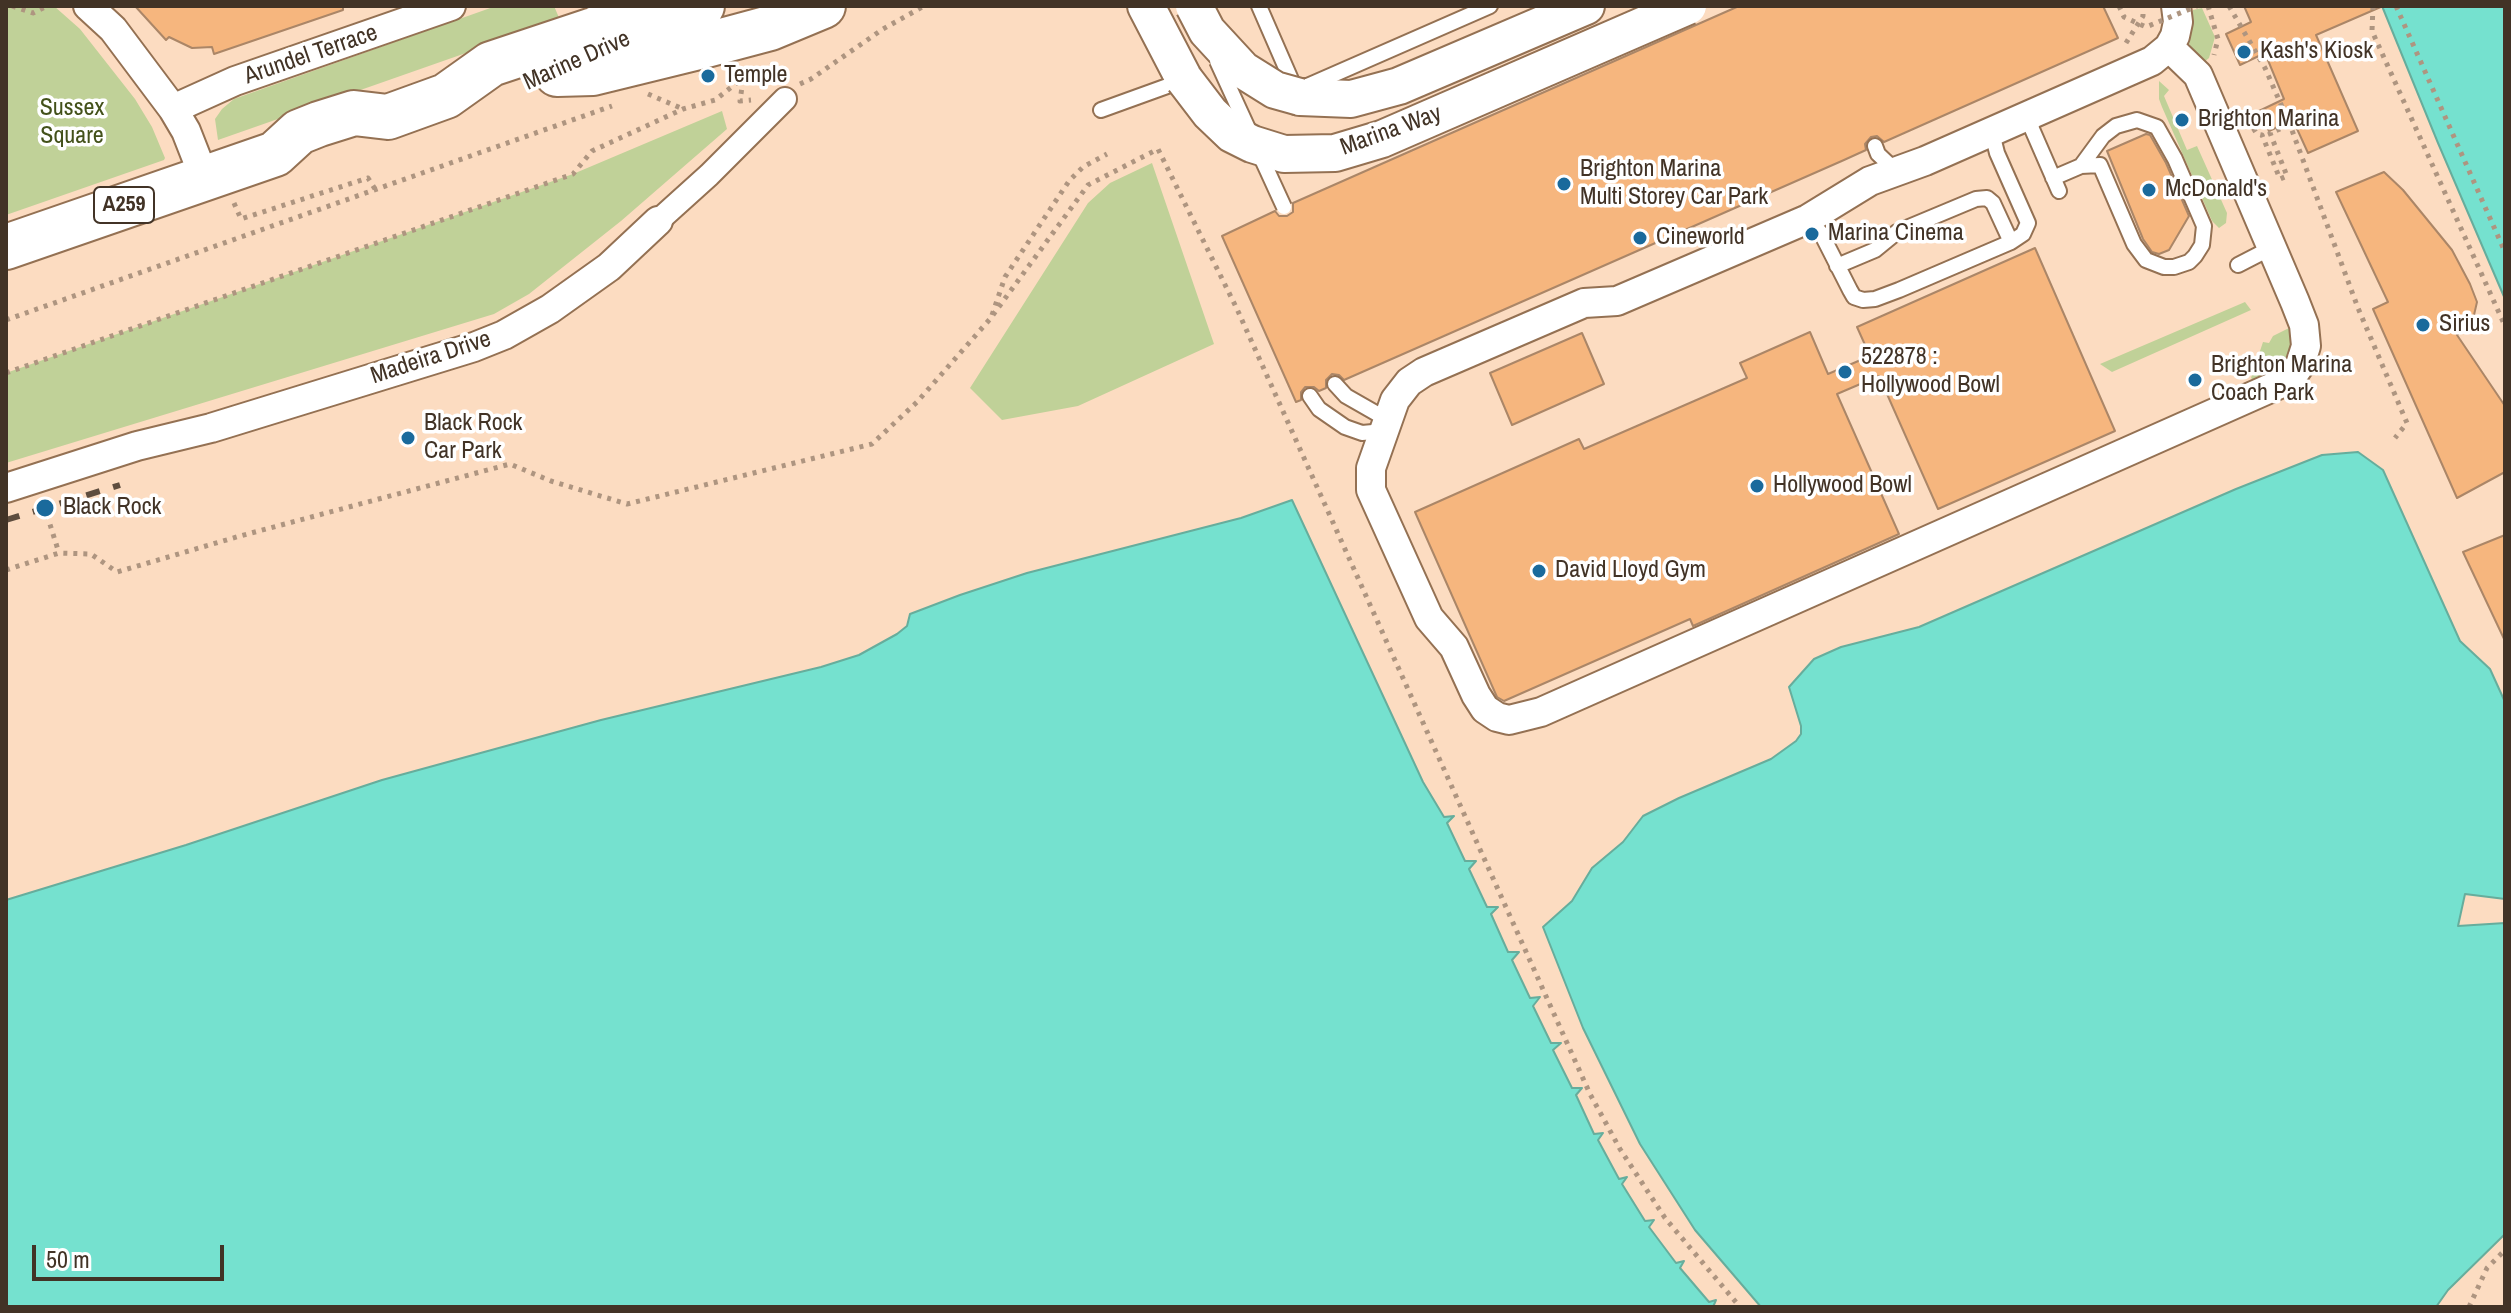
<!DOCTYPE html>
<style>
body{margin:0}
#map{position:relative;width:2511px;height:1313px;overflow:hidden;background:#fcdcc1;font-family:"Archivo Narrow",sans-serif}
canvas{display:block}
.frame{position:absolute;inset:0;border:8px solid #423326;pointer-events:none}
.scale{position:absolute;left:32px;top:1245px;width:192px;height:36px;box-sizing:border-box;border:4px solid #423326;border-top:0;padding-left:10px;font-size:24px;line-height:28px;white-space:nowrap;color:#423326;-webkit-text-stroke:6px #fff;paint-order:stroke}
</style>
<div id="map">
<canvas width="2511" height="1313"></canvas>
<div class="frame"></div>
<div class="scale">50 m</div>
</div>
<script>
const ctx = document.querySelector('canvas').getContext('2d');
ctx.lineJoin = 'round';
function fill(path, color) {
  ctx.fillStyle = color;
  ctx.fill(path, 'evenodd');
}
function poly(rows) {
  const path = new Path2D();
  for (const r of rows) {
    path.moveTo(r[0], r[1]);
    for (let i = 2; i < r.length; i += 2) path.lineTo(r[i], r[i + 1]);
  }
  return path;
}
function stroke(path, color, width, dash) {
  ctx.strokeStyle = color;
  ctx.lineWidth = width;
  ctx.lineCap = dash ? 'butt' : 'round';
  ctx.setLineDash(dash || []);
  ctx.stroke(path);
}
function drawText(font, color, halo, rows, align = 'center') {
  ctx.font = font + ' "Archivo Narrow",sans-serif';
  ctx.lineWidth = 7;
  ctx.setLineDash([]);
  ctx.textBaseline = 'middle';
  ctx.strokeStyle = halo;
  ctx.fillStyle = color;
  for (const [text, x, y, turn = 0] of rows) {
    ctx.save();
    ctx.translate(x, y);
    ctx.rotate((+turn || 0) * Math.PI / 180);
    ctx.textAlign = isNaN(turn) ? turn : align;
    if (halo) ctx.strokeText(text, 0, 0);
    ctx.fillText(text, 0, 0);
    ctx.restore();
  }
}
const green = poly([
 [6,6,54,6,80,29,135,99,152,127,165,158,164,160,6,215],
 [496,6,554,6,560,20,218,140,215,119,222,109,234,99],
 [2202,8,2215,37,2209,58,2203,63,2191,48,2186,36,2193,10],
 [2159,81,2169,90,2164,96,2187,150,2197,146,2227,213,2226,223,2219,228,2212,221,2162,107,2159,99],
 [722,111,727,129,621,221,529,294,494,314,6,463,6,373,573,174],
 [1152,163,1214,344,1078,406,1002,420,970,388,1088,203,1110,183],
 [2245,302,2251,310,2112,372,2100,364],
 [2291,327,2298,339,2284,368,2253,380,2251,378,2263,342,2269,343,2273,336]
]);
const water = poly([
 [2382,6,2505,6,2505,299,2438,143,2382,6],
 [2358,452,2383,470,2460,641,2490,669,2505,702,2505,899,2465,894,2458,926,2505,923,2505,1234,2448,1290,2436,1307,1761,1307,1695,1230,1640,1144,1583,1028,1543,927,1572,901,1592,868,1623,842,1643,816,1679,798,1771,759,1796,741,1801,734,1801,726,1789,687,1814,659,1841,647,1919,627,2236,489,2322,455,2358,452],
 [1292,500,1423,782,1444,817,1454,816,1447,823,1465,861,1476,861,1469,869,1487,907,1498,907,1491,914,1508,952,1519,952,1512,960,1530,998,1540,997,1533,1006,1551,1043,1561,1043,1553,1050,1572,1088,1582,1088,1576,1095,1594,1134,1603,1133,1598,1140,1619,1179,1627,1177,1622,1184,1645,1221,1654,1220,1649,1227,1676,1263,1684,1261,1680,1268,1709,1302,1716,1300,1713,1307,6,1307,6,900,186,845,382,780,601,720,821,667,859,655,897,634,907,626,910,614,960,595,1027,573,1241,518,1292,500]
]);
const building = poly([
 [135,6,343,6,343,10,214,54,212,47,192,48,169,37,166,40,135,6],
 [1739,6,2103,6,2118,38,1884,142,1877,136,1871,137,1865,144,1866,150,1844,160,1344,380,1339,375,1332,374,1326,380,1326,388,1319,391,1314,387,1305,387,1301,392,1301,400,1296,402,1222,236,1275,211,1279,216,1287,216,1293,212,1293,203,1739,6],
 [2244,6,2383,6,2316,35,2358,131,2308,153,2293,120,2269,131,2259,111,2284,99,2265,53,2240,65,2226,34,2251,22,2244,6],
 [2146,134,2150,135,2166,163,2189,216,2169,250,2159,254,2152,252,2143,239,2107,151,2146,134],
 [2384,172,2403,190,2452,250,2470,284,2477,302,2474,315,2457,335,2505,406,2505,472,2457,498,2373,309,2388,302,2336,192,2384,172],
 [2035,248,2115,431,1938,509,1879,376,1837,394,1899,534,1693,626,1690,619,1504,701,1497,697,1415,512,1579,439,1584,449,1747,378,1740,363,1810,332,1828,374,1870,356,1857,327,2035,248],
 [1582,333,1604,384,1512,425,1490,373,1582,333],
 [2505,535,2505,641,2463,552,2505,535]
]);
const path = poly([
 [12,6,33,13,47,6],
 [2208,6,2218,39,2214,55],
 [2229,6,2265,68,2290,125,2358,308,2407,423,2395,438],
 [2373,6,2372,31,2505,326],
 [2396,6,2505,252],
 [2126,43,2143,16,2143,6],
 [743,80,740,101,751,100],
 [800,84,811,79,883,29,924,6],
 [648,94,683,109],
 [2248,120,2257,134,2262,135,2280,179,2287,176,2270,133,2290,125],
 [234,203,241,219,368,178,375,189],
 [992,315,1005,277,1069,181,1083,167,1107,154],
 [6,320,612,106],
 [6,373,573,174,592,151,683,109,715,100,743,78,775,64],
 [47,515,59,553],
 [6,570,59,553,91,554,117,572,240,536,510,464,551,481,627,504,872,444,917,402,990,319,1088,185,1158,149,1237,309,1590,1094,1620,1149,1665,1218,1740,1307],
 [2469,1307,2487,1268,2505,1250]
]);
const service = poly([
 [1259,6,1296,91,1490,6],
 [1101,110,1184,80],
 [2030,114,2032,129,2059,191],
 [1875,146,1878,154,1895,170],
 [2053,178,2081,166,2100,165,2134,244,2146,260,2164,267,2174,267,2189,262,2195,256,2202,245,2204,226,2175,159,2157,127,2137,120,2116,126,2103,136,2081,166],
 [1808,219,1821,233,1850,290,1854,297,1863,300,1875,299,1899,290,2011,242,2023,234,2028,223,1997,153,1994,141,1995,130],
 [2238,265,2271,248],
 [1837,266,1875,250,1897,232,1976,199,1987,198,1993,203,2011,242],
 [1335,384,1346,396,1388,420],
 [1310,396,1319,409,1345,427,1362,433,1384,431]
]);
const pedestrian = poly([
 [658,221,709,175,785,99]
]);
const minor = poly([
 [88,6,113,29,173,109,186,131,204,177],
 [2169,47,2198,75,2295,302,2304,325,2306,346,2300,365,2293,375,2282,383,1541,712,1509,720,1497,717,1485,709,1476,695,1454,647,1429,618,1371,490,1371,468,1395,400,1409,382,1424,372,1584,303,1617,301,1808,219,1870,181,1925,161,2152,61,2169,47,2175,36,2178,22,2176,6],
 [173,109,235,81,451,6],
 [6,488,137,446,211,428,474,347,504,335,550,309,609,267,658,221]
]);
const tertiary = poly([
 [1146,6,1184,79],
 [1300,97,1351,99,1399,86,1586,6]
]);
const primary = poly([
 [617,42,702,6],
 [557,74,593,73,699,47,770,28,823,6],
 [6,247,275,154,299,132,319,124,354,113,388,117,446,96,491,64,596,29,645,6]
]);
const rail = poly([
 [6,520,120,485]
]);
const pathBridge = poly([
 [2119,6,2124,17,2146,27,2197,6]
]);
const serviceBridge = poly([
 [1217,61,1284,207]
]);
const tertiaryBridge = poly([
 [1194,6,1207,31,1243,70,1275,90,1300,97],
 [1184,79,1210,113,1232,134,1252,144,1284,154,1335,153,1382,139,1688,6]
]);
const markers = [
 [2244,52,8,"#1a6a9c"],
 [708,76,8,"#1a6a9c"],
 [2182,120,8,"#1a6a9c"],
 [1564,184,8,"#1a6a9c"],
 [2149,190,8,"#1a6a9c"],
 [1812,234,8,"#1a6a9c"],
 [1640,238,8,"#1a6a9c"],
 [2423,325,8,"#1a6a9c"],
 [1845,372,8,"#1a6a9c"],
 [2195,380,8,"#1a6a9c"],
 [408,438,8,"#1a6a9c"],
 [1757,486,8,"#1a6a9c"],
 [45,508,10,"#1a6a9c"],
 [1539,571,8,"#1a6a9c"]
];
const shields = [
 [124,205,60]
];
const shieldNames = [
 ["A259",124,205]
];
const poiNames = [
 ["Kash's Kiosk",2260,52],
 ["Temple",724,76],
 ["Brighton Marina",2198,120],
 ["Brighton Marina",1580,170],
 ["Multi Storey Car Park",1580,198],
 ["McDonald's",2165,190],
 ["Marina Cinema",1828,234],
 ["Cineworld",1656,238],
 ["Sirius",2439,325],
 ["522878 :",1861,358],
 ["Hollywood Bowl",1861,386],
 ["Brighton Marina",2211,366],
 ["Coach Park",2211,394],
 ["Black Rock",424,424],
 ["Car Park",424,452],
 ["Hollywood Bowl",1773,486],
 ["Black Rock",63,508],
 ["David Lloyd Gym",1555,571]
];
const streetNames = [
 ["Arundel Terrace",311,55,-19],
 ["Marine Drive",577,61,-24],
 ["Marina Way",1391,131,-20],
 ["Madeira Drive",431,358,-18]
];
const parkNames = [
 ["Sussex",72,109],
 ["Square",72,137]
];
fill(green, '#c0d198');
fill(water, '#75e1cf');
stroke(water, '#66ad9c', 2);
fill(building, '#f6b67e');
stroke(building, '#ab8667', 2);
stroke(service, '#947153', 18);
stroke(pedestrian, '#947153', 26);
stroke(minor, '#947153', 32);
stroke(tertiary, '#947153', 40);
stroke(primary, '#947153', 48);
stroke(path, '#ae9580', 5, [4, 6]);
stroke(service, '#fff', 14);
stroke(pedestrian, '#fff', 22);
stroke(minor, '#fff', 28);
stroke(tertiary, '#fff', 36);
stroke(primary, '#fff', 44);
stroke(rail, '#5e4d3e', 6, [14, 14]);
stroke(serviceBridge, '#947153', 18, []);
stroke(tertiaryBridge, '#947153', 40, []);
stroke(pathBridge, '#ae9580', 5, [4, 6]);
stroke(serviceBridge, '#fff', 14);
stroke(tertiaryBridge, '#fff', 36);
for (const [x, y, r, color] of markers) {
  const dot = new Path2D();
  dot.arc(x, y, r, 0, 2 * Math.PI);
  ctx.fillStyle = color;
  ctx.fill(dot);
  stroke(dot, '#fff', 3);
}
for (const [x, y, w] of shields) {
  const box = new Path2D();
  box.roundRect(x - w / 2, y - 18, w, 36, 6);
  ctx.fillStyle = '#fff';
  ctx.fill(box);
  stroke(box, '#423326', 2);
}
drawText('bold 22px', '#423326', null, shieldNames);
drawText('24px', '#423326', '#fff', poiNames, 'left');
drawText('24px', '#423326', '#fff', streetNames);
drawText('24px', '#43511a', '#fff', parkNames);
</script>
